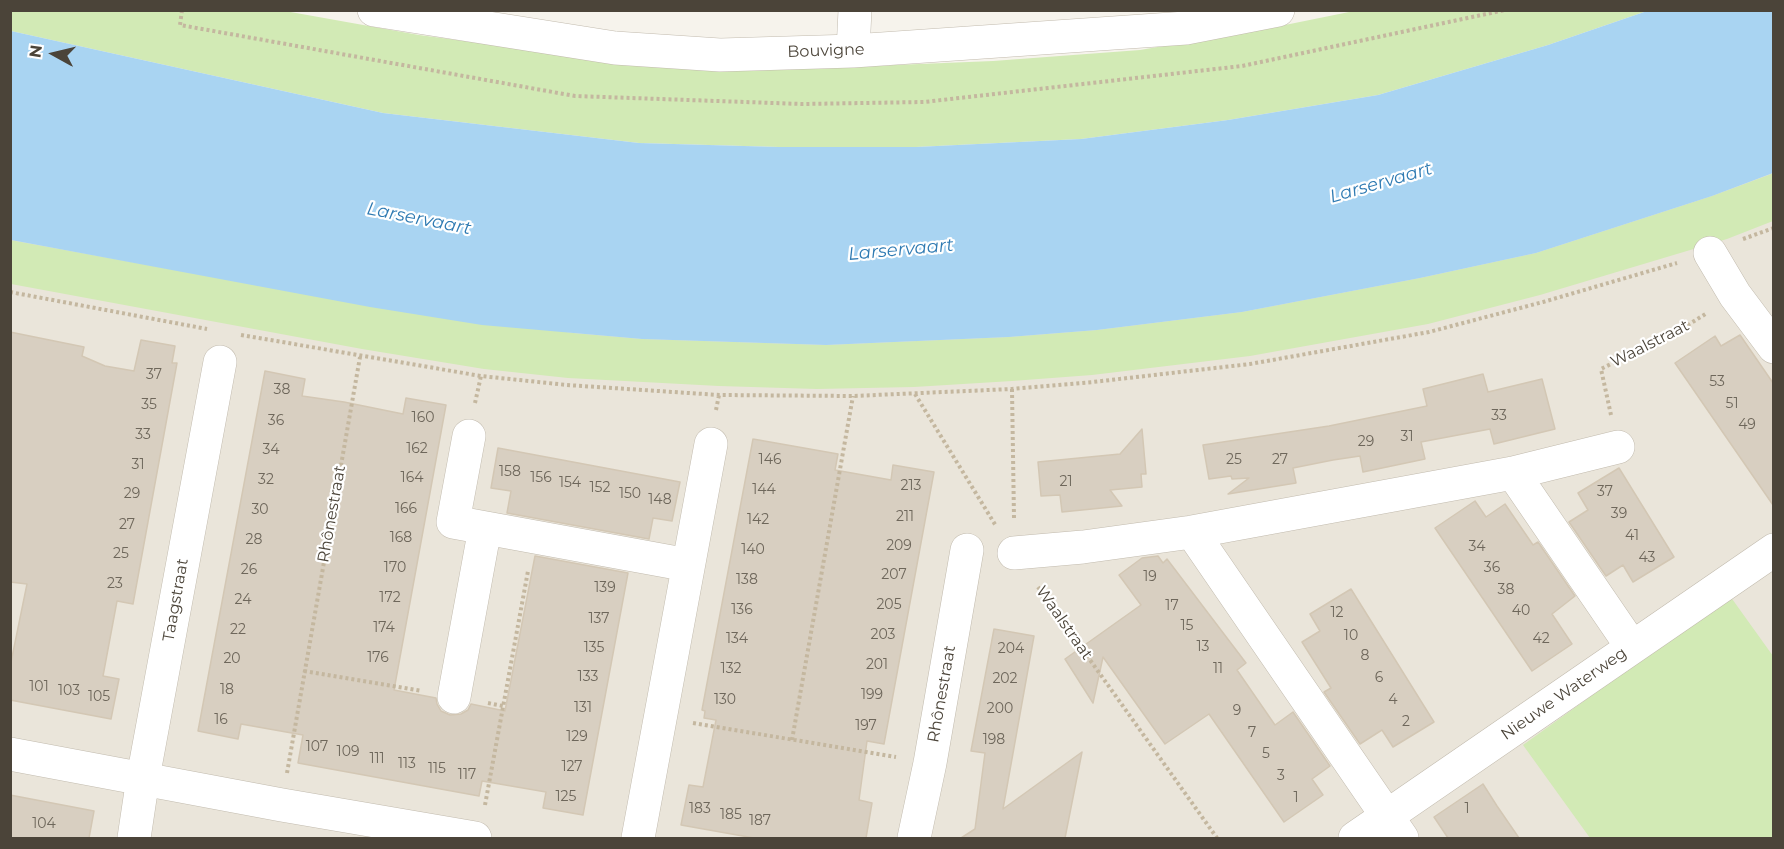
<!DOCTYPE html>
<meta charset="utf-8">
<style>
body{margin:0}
#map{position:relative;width:1784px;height:849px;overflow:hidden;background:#f6f3ec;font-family:Montserrat,sans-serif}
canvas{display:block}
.frame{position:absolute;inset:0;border:12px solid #4b4439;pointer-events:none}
.north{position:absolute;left:24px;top:24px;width:60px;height:60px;-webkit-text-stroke:4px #fff;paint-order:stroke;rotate:278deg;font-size:16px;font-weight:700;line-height:24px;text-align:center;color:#4b4439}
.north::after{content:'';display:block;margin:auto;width:21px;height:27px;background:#4b4439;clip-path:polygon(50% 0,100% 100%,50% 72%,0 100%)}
</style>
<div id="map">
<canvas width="1784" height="849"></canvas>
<div class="frame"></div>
<div class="north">N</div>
</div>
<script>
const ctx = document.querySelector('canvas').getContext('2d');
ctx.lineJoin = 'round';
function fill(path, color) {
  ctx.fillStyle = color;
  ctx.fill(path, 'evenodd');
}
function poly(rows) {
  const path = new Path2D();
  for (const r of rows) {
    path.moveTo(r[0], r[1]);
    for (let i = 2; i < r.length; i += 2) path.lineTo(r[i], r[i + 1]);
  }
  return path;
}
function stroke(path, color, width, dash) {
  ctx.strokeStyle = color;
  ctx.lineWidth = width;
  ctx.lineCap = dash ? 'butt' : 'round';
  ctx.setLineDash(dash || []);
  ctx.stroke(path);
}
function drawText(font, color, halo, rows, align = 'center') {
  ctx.font = font + ' Montserrat,sans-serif';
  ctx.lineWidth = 4.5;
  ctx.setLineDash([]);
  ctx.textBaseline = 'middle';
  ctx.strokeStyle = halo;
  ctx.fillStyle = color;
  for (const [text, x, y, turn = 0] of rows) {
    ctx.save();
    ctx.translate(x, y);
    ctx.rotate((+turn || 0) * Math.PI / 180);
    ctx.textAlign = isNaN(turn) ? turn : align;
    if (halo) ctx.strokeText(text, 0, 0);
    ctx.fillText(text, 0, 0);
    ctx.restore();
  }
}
const residential = poly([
 [1773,133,1773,838,11,838,10,221]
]);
const green = poly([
 [10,11,285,11,419,35,571,55,871,66,993,61,1140,50,1285,25,1354,11,1647,11,1548,45,1378,95,1228,120,1081,139,916,147,779,147,639,143,383,113,11,31],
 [1774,173,1773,221,1727,239,1540,295,1428,324,1250,356,1092,375,1012,381,914,387,817,389,719,386,568,378,484,369,362,349,11,284,10,240,236,281,573,333,642,339,826,345,1009,337,1097,330,1242,312,1420,278,1536,253,1712,196],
 [1730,596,1773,656,1773,838,1590,838,1523,745]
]);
const water = poly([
 [1647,11,1773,11,1773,173,1712,196,1536,253,1420,278,1242,312,1097,330,1009,337,826,345,642,339,482,325,370,307,11,240,11,31,383,113,639,143,779,147,916,147,1081,139,1228,120,1378,95,1548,45]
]);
const building = poly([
 [10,332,84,347,82,356,105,366,134,371,141,340,175,346,172,363,177,363,133,604,117,601,103,676,119,679,111,719,10,700,10,667,27,584,10,582,10,332],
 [1740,335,1773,383,1773,505,1675,363,1715,336,1721,346,1740,335],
 [265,371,305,379,302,396,344,402,403,414,406,398,446,405,394,690,436,698,437,704,441,711,450,715,461,714,468,710,471,704,505,711,535,556,628,573,583,815,543,808,546,792,482,781,479,796,298,763,303,735,241,724,238,739,198,731,265,371],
 [1483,374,1488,392,1542,379,1555,429,1494,444,1490,429,1421,442,1425,459,1363,472,1360,456,1333,460,1293,468,1296,483,1228,494,1249,478,1232,479,1231,476,1209,479,1203,445,1329,426,1427,406,1423,389,1483,374],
 [1142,429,1146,474,1141,474,1142,487,1110,490,1122,506,1062,512,1060,495,1041,496,1038,462,1120,454,1142,429],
 [753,439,838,454,835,470,891,480,893,465,934,472,884,744,867,741,859,800,872,803,866,838,754,838,681,825,689,785,703,787,716,720,704,718,705,711,702,710,753,439],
 [498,448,680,482,672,521,653,518,649,539,507,513,511,491,491,488,498,448],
 [1619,468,1674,557,1633,582,1623,565,1606,576,1569,522,1588,510,1578,493,1619,468],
 [1475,501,1486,517,1505,504,1533,545,1538,542,1575,596,1552,614,1572,644,1532,671,1435,528,1475,501],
 [1158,556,1163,563,1167,559,1246,663,1237,670,1275,725,1293,712,1330,766,1312,779,1323,795,1284,822,1209,714,1165,744,1103,657,1093,703,1065,659,1141,605,1119,575,1142,558,1158,556],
 [1351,589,1434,722,1393,747,1382,730,1360,744,1324,692,1331,688,1302,642,1320,631,1310,614,1351,589],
 [994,629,1034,636,1003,809,1082,752,1065,838,961,838,975,829,985,753,971,751,994,629],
 [1483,784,1497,806,1519,838,1448,838,1434,817,1483,784],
 [10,795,94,811,89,838,10,838,10,795]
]);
const path = poly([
 [182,10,180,25,575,96,802,104,924,102,1242,66,1505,10],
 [1743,239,1774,228],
 [10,292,207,329],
 [241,335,481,376,567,385,719,395,853,396,1012,389,1093,382,1250,364,1429,332,1543,302,1677,263],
 [1012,389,1014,519],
 [915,394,996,526],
 [475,403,481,376],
 [716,410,719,395],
 [1611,415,1601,369,1683,328,1707,313],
 [1038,587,1217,838],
 [304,671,422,691],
 [488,703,503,706],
 [693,723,896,757],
 [792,740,853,396],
 [287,773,360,357],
 [485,805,528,571]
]);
const minor = poly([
 [374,10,615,48,720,55,853,51,1186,28,1278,10],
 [853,51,855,10],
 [1710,253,1735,295,1774,347],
 [469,436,453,522,688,565],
 [1513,473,1632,647],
 [1192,532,1402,838],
 [1014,553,1083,547,1192,532,1513,473,1618,447],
 [454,697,485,528],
 [10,754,282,805,475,838],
 [134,838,143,778,220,362],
 [638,838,711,444],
 [914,838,930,763,967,550],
 [1355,838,1774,550]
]);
const numberNames = [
 ["37",154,375],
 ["53",1717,382],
 ["38",282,390],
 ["51",1732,404],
 ["35",149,405],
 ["33",1499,416],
 ["160",423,418],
 ["36",276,421],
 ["49",1747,425],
 ["33",143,435],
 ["31",1407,437],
 ["29",1366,442],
 ["162",417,449],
 ["34",271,450],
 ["146",770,460],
 ["25",1234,460],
 ["27",1280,460],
 ["31",138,465],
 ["158",510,472],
 ["164",412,478],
 ["156",541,478],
 ["32",266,480],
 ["21",1066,482],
 ["154",570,483],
 ["213",911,486],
 ["152",600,488],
 ["144",764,490],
 ["37",1605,492],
 ["29",132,494],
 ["150",630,494],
 ["148",660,500],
 ["166",406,509],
 ["30",260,510],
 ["39",1619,514],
 ["211",905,517],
 ["142",758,520],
 ["27",127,525],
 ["41",1632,536],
 ["168",401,538],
 ["28",254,540],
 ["209",899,546],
 ["34",1477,547],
 ["140",753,550],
 ["25",121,554],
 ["43",1647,558],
 ["170",395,568],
 ["36",1492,568],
 ["26",249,570],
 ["207",894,575],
 ["19",1150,577],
 ["138",747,580],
 ["23",115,584],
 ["139",605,588],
 ["38",1506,590],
 ["172",390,598],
 ["24",243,600],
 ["205",889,605],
 ["17",1172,606],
 ["136",742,610],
 ["40",1521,611],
 ["12",1337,613],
 ["137",599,619],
 ["15",1187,626],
 ["174",384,628],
 ["22",238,630],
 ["203",883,635],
 ["10",1351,636],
 ["134",737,639],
 ["42",1541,639],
 ["13",1203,647],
 ["135",594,648],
 ["204",1011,649],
 ["8",1365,656],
 ["176",378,658],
 ["20",232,659],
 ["201",877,665],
 ["132",731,669],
 ["11",1218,669],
 ["133",588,677],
 ["6",1379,678],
 ["202",1005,679],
 ["101",39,687],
 ["18",227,690],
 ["103",69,691],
 ["199",872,695],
 ["105",99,697],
 ["130",725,700],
 ["4",1393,700],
 ["131",583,708],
 ["200",1000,709],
 ["9",1237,711],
 ["16",221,720],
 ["2",1406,722],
 ["197",866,726],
 ["7",1252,733],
 ["129",577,737],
 ["198",994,740],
 ["107",317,747],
 ["109",348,752],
 ["5",1266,754],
 ["111",377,759],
 ["113",407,764],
 ["127",572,767],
 ["115",437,769],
 ["117",467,775],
 ["3",1281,776],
 ["125",566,797],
 ["1",1296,798],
 ["183",700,809],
 ["1",1467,809],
 ["185",731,815],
 ["187",760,821],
 ["104",44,824]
];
const streetNames = [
 ["Bouvigne",826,51,-2],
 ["Waalstraat",1650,344,-27],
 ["Rhônestraat",332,514,-80],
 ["Taagstraat",176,600,-80],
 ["Waalstraat",1064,623,55],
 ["Rhônestraat",942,694,-80],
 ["Nieuwe Waterweg",1564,694,-35]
];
const waterNames = [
 ["Larservaart",1381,183,-16],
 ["Larservaart",419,219,11],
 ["Larservaart",901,250,-5]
];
fill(residential, '#eae5da');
fill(green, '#d2eab5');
fill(water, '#a9d4f2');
fill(building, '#d8cfc1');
stroke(building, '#d3c7b4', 1.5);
stroke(minor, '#c2bbae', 34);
stroke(path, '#c4b79f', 4, [3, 3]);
stroke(minor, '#fff', 33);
drawText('14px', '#6e675b', null, numberNames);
drawText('16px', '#4b4439', '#fff', streetNames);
drawText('italic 18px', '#2e7ab2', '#fff', waterNames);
</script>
